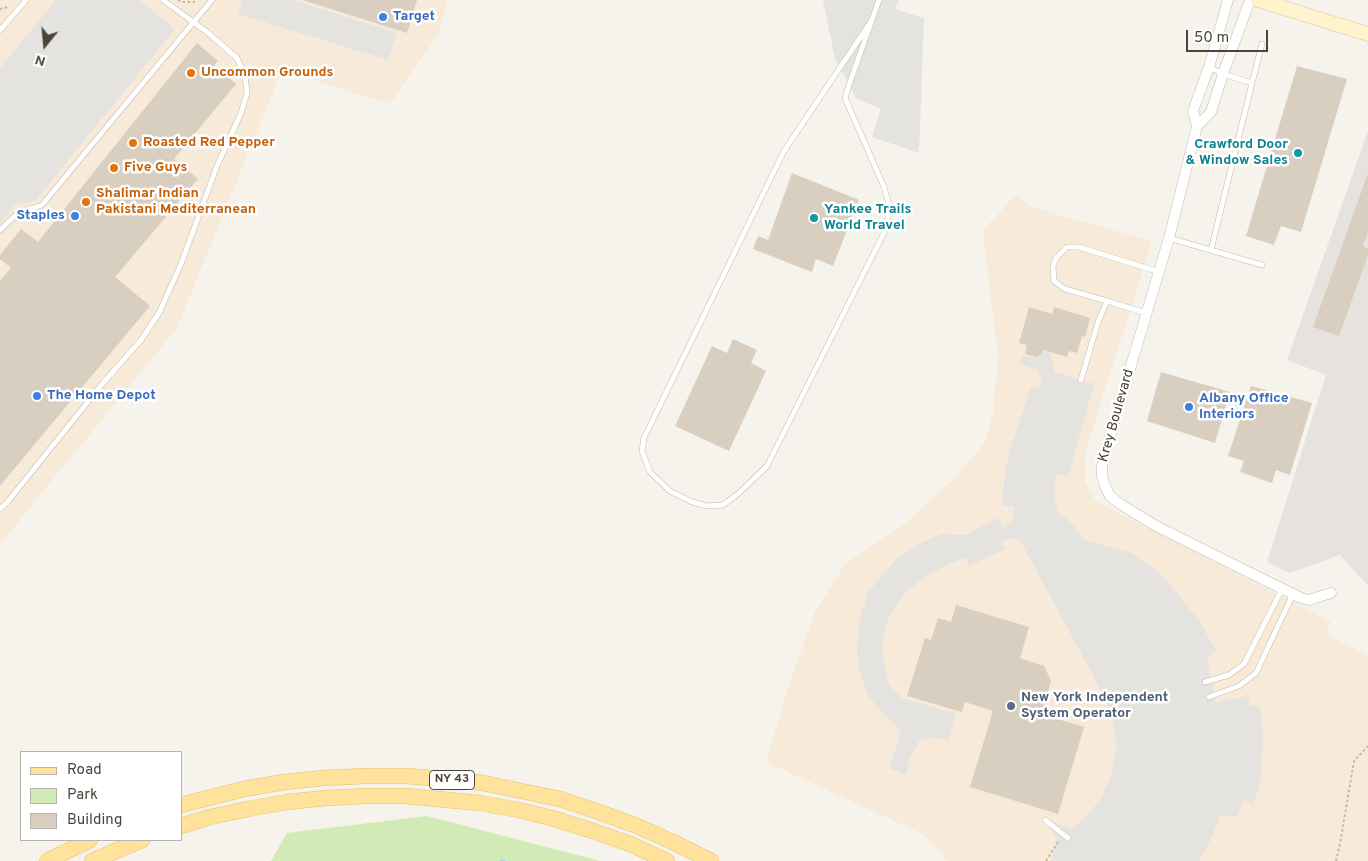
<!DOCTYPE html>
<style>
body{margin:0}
#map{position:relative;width:1368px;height:861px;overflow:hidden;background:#f6f3ec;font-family:Overpass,sans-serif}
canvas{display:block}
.legend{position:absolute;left:20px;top:751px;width:162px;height:90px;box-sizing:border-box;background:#fff;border:1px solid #b7b4b0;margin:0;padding:6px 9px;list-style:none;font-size:15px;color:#4b4439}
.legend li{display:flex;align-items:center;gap:10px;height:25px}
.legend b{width:25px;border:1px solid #b7b4b0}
.north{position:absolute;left:20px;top:20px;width:50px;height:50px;-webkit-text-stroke:4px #fff;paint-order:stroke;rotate:197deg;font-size:14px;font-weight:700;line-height:20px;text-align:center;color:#4b4439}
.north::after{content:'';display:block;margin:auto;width:18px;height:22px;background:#4b4439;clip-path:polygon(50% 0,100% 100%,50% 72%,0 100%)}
.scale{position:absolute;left:1186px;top:30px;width:82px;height:22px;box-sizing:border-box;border:2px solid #4b4439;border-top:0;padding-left:6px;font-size:15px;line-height:18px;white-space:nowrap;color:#4b4439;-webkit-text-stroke:4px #fff;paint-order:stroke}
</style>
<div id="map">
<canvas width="1368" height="861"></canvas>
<ul class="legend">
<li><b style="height:6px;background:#ffe39c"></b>Road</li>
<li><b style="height:14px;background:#d2eab5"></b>Park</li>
<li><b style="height:14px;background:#d8cfc1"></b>Building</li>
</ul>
<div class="north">N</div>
<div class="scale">50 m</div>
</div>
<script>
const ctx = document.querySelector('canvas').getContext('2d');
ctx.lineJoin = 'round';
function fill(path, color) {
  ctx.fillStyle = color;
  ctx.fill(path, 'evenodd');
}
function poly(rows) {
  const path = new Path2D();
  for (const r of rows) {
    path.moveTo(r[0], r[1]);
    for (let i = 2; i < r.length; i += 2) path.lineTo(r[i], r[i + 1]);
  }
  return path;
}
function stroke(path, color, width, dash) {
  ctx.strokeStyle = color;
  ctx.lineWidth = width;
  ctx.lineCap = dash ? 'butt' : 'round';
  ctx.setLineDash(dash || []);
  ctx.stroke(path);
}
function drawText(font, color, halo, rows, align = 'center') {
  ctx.font = font + ' Overpass,sans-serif';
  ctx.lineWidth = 5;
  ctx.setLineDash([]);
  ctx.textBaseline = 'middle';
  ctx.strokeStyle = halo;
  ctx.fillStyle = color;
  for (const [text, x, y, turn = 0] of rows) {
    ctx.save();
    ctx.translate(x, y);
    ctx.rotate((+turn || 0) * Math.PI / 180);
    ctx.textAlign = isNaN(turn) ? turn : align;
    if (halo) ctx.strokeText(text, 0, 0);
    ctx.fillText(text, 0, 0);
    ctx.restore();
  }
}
const commercial = poly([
 [0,0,448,0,439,33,390,104,282,70,177,328,0,544],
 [1016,195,1034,208,1152,241,1085,453,1085,481,1096,501,1331,622,1325,633,1368,656,1368,861,948,861,923,834,766,762,791,679,815,612,845,564,903,525,957,476,985,442,993,413,998,358,983,230]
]);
const industrial = poly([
 [1368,131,1368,586,1340,555,1290,573,1267,562,1326,375,1287,360]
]);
const green = poly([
 [427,816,600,861,271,861,287,833]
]);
const parking = poly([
 [56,0,139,0,175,29,35,201,15,205,0,223,0,68],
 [242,0,293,0,397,33,388,60,238,14],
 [823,0,899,0,895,9,924,18,919,153,872,137,881,109,856,98,835,59],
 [1044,351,1050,353,1055,372,1094,384,1068,477,1056,474,1054,495,1059,515,1069,520,1084,540,1131,553,1159,572,1178,594,1199,621,1216,650,1207,658,1216,702,1248,696,1250,707,1260,705,1263,736,1260,786,1253,804,1243,800,1237,817,1220,815,1212,837,1199,861,1051,861,1057,838,1049,827,1051,821,1071,829,1082,821,1101,799,1112,774,1117,745,1110,710,1094,677,1021,542,1009,538,1001,542,1005,549,969,566,966,557,942,567,921,580,904,593,888,619,882,641,884,664,889,684,900,697,956,714,948,741,935,737,919,741,910,757,906,775,889,768,901,732,882,713,868,695,860,673,857,654,859,622,868,593,881,576,897,559,919,544,941,534,965,535,997,518,1003,528,1014,519,1014,507,1002,505,1005,472,1011,446,1031,387,1040,389,1041,379,1038,370,1020,364,1023,355,1037,358,1042,354]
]);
const stream = poly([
 [501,861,504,861]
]);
const building = poly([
 [302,0,417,0,407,33],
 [197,43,218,61,214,65,236,84,174,159,198,179,115,277,150,306,0,486,0,281,11,268,0,259,0,255,21,229,38,242],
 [1297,66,1347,79,1301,232,1281,226,1274,245,1246,236],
 [792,173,859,200,833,266,816,259,812,272,753,249,758,236,768,240],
 [1368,173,1368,232,1363,246,1368,249,1368,255,1339,336,1313,327],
 [1029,307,1052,314,1054,307,1090,318,1085,337,1082,336,1077,353,1069,351,1067,357,1043,350,1042,354,1036,357,1025,354,1027,345,1019,343],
 [733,339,757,350,751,363,766,371,729,451,675,426,712,346,727,353],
 [1161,372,1230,392,1215,443,1147,421],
 [1251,386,1312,403,1290,475,1276,470,1272,483,1240,472,1244,461,1228,456],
 [956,605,1029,627,1020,658,1044,666,1051,681,1041,714,1084,727,1058,814,970,787,993,711,965,702,962,712,907,696,925,638,931,640,938,618,951,622]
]);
const path = poly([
 [178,0,182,2,194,2,197,0],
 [0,9,8,7],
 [1046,861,1058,842],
 [1336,861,1340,844,1354,761,1368,746]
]);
const lane = poly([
 [872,20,784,151,644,438,642,451,650,472,670,491,692,502,707,506,723,505,739,493,767,466,887,227,889,205,884,187,845,98,849,85,879,0],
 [0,30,26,0],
 [1209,67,1223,74,1252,83,1211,250],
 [1252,83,1262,44],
 [0,230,18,213,42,205,212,0],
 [1169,238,1262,265],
 [1107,301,1065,289,1054,281,1053,266,1056,258,1067,247,1079,247,1159,272],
 [1081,380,1098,322,1107,301,1146,313],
 [0,509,9,500,103,383,141,340,159,313,181,264,217,166,241,113,247,93,245,76,237,58,207,32,163,0],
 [1205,682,1229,675,1244,664,1282,589],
 [1209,697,1239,686,1256,673,1293,594],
 [1045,820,1068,838]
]);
const street = poly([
 [1228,0,1209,67,1193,111,1197,126,1169,238,1110,436,1102,466,1102,476,1105,486,1110,496,1120,504,1156,526,1301,598,1309,600,1331,593],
 [1197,126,1211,112,1223,74,1250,0]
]);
const secondary = poly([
 [1258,0,1368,34]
]);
const primary = poly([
 [181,805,244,789,284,782,324,778,365,776,406,776,445,779,483,783,560,799,599,812,637,826,673,842,711,861],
 [181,826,210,817,248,809,287,802,326,798,365,796,405,796,480,803,519,810,555,819,593,831,630,844,667,861],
 [47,861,90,840],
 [92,861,142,840]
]);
const markers = [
 [383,17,5,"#3f7fe0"],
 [191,73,5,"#e8710a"],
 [133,143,5,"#e8710a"],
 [1298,153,5,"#0f9aa8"],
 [114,168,5,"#e8710a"],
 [86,202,5,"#e8710a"],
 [75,216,5,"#3f7fe0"],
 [814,218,5,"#0f9aa8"],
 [37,396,5,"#3f7fe0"],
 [1189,407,5,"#3f7fe0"],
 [1011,706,5,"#5c6f8a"]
];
const shields = [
 [452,780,45]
];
const shieldNames = [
 ["NY 43",452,780]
];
const shopNames = [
 ["Target",393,17],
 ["Staples",65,216,"right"],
 ["The Home Depot",47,396],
 ["Albany Office",1199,399],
 ["Interiors",1199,415]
];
const foodNames = [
 ["Uncommon Grounds",201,73],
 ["Roasted Red Pepper",143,143],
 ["Five Guys",124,168],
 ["Shalimar Indian",96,194],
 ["Pakistani Mediterranean",96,210]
];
const cultureNames = [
 ["Crawford Door",1288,145],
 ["& Window Sales",1288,161],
 ["Yankee Trails",824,210,"left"],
 ["World Travel",824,226,"left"]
];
const streetNames = [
 ["Krey Boulevard",1117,416,-74]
];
const serviceNames = [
 ["New York Independent",1021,698],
 ["System Operator",1021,714]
];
fill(commercial, '#f7ead8');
fill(industrial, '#e6e2dd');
fill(green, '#d2eab5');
fill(parking, '#e5e3e0');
stroke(stream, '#a9d4f2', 3);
fill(building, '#d8cfc1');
stroke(lane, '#c2bbae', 6);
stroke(street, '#c2bbae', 11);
stroke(secondary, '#d6c79b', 15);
stroke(primary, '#e6c16a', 16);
stroke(path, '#c4b79f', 2, [2.5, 2.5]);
stroke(lane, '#fff', 5);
stroke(street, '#fff', 10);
stroke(secondary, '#fff3cd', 14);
stroke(primary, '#ffe39c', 15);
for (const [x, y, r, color] of markers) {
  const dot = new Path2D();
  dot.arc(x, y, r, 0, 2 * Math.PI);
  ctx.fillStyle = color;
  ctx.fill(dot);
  stroke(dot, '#fff', 2);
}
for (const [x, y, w] of shields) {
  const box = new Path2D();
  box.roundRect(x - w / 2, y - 9.5, w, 19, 4);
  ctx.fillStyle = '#fff';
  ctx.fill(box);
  stroke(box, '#4b4439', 1);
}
drawText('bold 12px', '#4b4439', null, shieldNames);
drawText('bold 14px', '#366cbe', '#fff', shopNames, 'left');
drawText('bold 14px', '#c56008', '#fff', foodNames, 'left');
drawText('bold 14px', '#0d838f', '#fff', cultureNames, 'right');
drawText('14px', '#4b4439', '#fff', streetNames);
drawText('bold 14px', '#4e5e75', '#fff', serviceNames, 'left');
</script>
